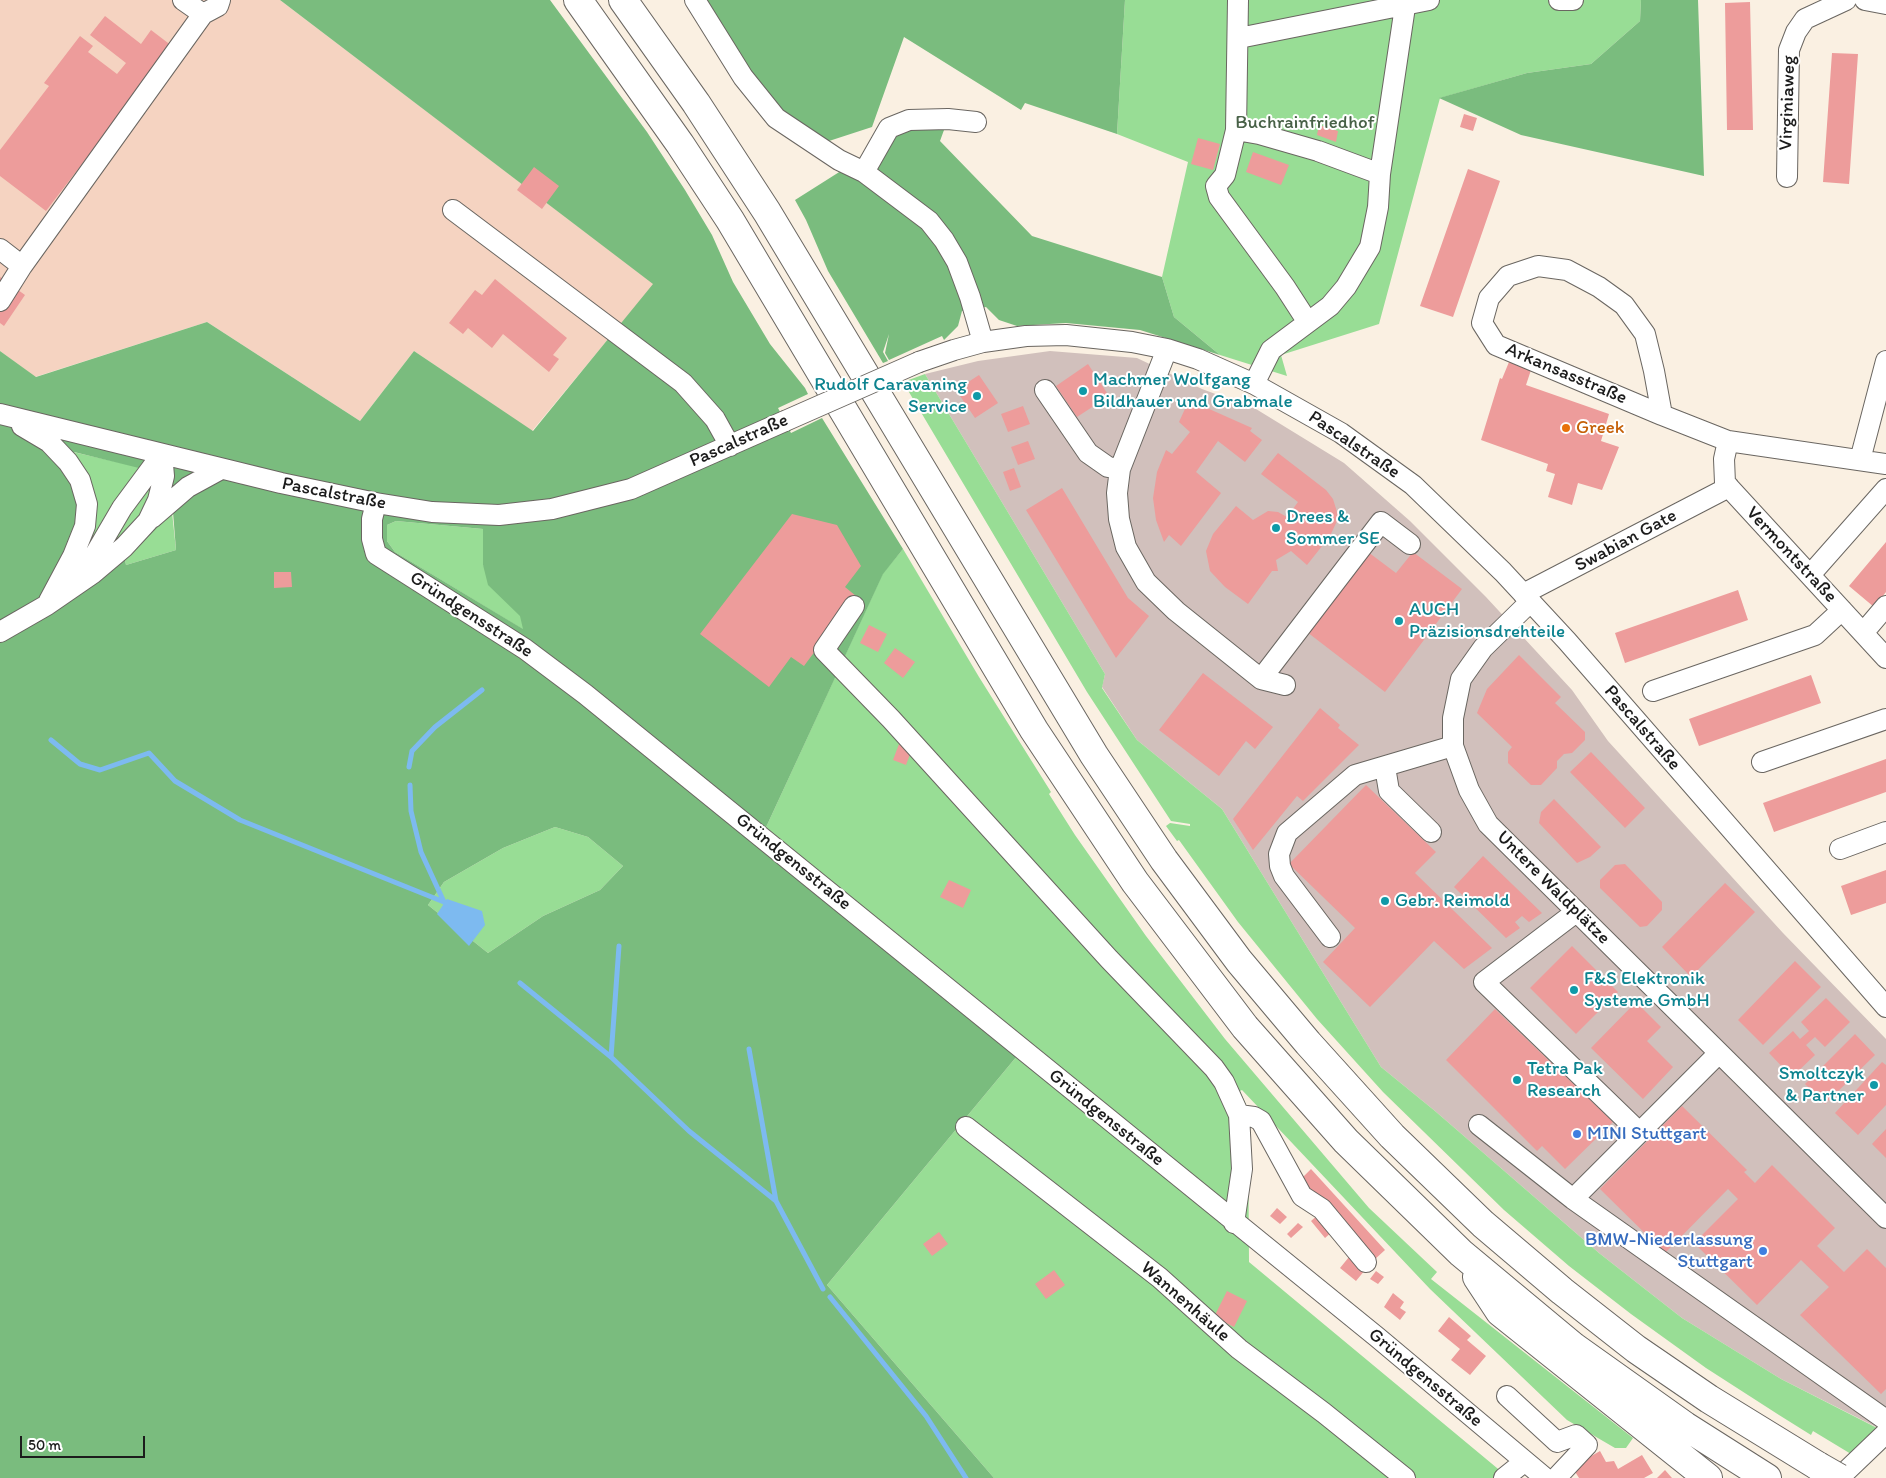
<!DOCTYPE html>
<meta charset="utf-8">
<style>
body{margin:0}
#map{position:relative;width:1886px;height:1478px;overflow:hidden;background:#faf0e2;font-family:Itim,sans-serif}
canvas{display:block}
.scale{position:absolute;left:20px;top:1436px;width:125px;height:22px;box-sizing:border-box;border:2px solid #1c1c1c;border-top:0;padding-left:6px;font-size:15px;line-height:18px;white-space:nowrap;color:#1c1c1c;-webkit-text-stroke:4px #fff;paint-order:stroke}
</style>
<div id="map">
<canvas width="1886" height="1478"></canvas>
<div class="scale">50 m</div>
</div>
<script>
const ctx = document.querySelector('canvas').getContext('2d');
ctx.lineJoin = 'round';
function fill(path, color) {
  ctx.fillStyle = color;
  ctx.fill(path, 'evenodd');
}
function poly(rows) {
  const path = new Path2D();
  for (const r of rows) {
    path.moveTo(r[0], r[1]);
    for (let i = 2; i < r.length; i += 2) path.lineTo(r[i], r[i + 1]);
  }
  return path;
}
function stroke(path, color, width, dash) {
  ctx.strokeStyle = color;
  ctx.lineWidth = width;
  ctx.lineCap = dash ? 'butt' : 'round';
  ctx.setLineDash(dash || []);
  ctx.stroke(path);
}
function drawText(font, color, halo, rows, align = 'center') {
  ctx.font = font + ' Itim,sans-serif';
  ctx.lineWidth = 4;
  ctx.setLineDash([]);
  ctx.textBaseline = 'middle';
  ctx.strokeStyle = halo;
  ctx.fillStyle = color;
  for (const [text, x, y, turn = 0] of rows) {
    ctx.save();
    ctx.translate(x, y);
    ctx.rotate((+turn || 0) * Math.PI / 180);
    ctx.textAlign = isNaN(turn) ? turn : align;
    if (halo) ctx.strokeText(text, 0, 0);
    ctx.fillText(text, 0, 0);
    ctx.restore();
  }
}
const built = poly([
 [0,0,280,0,654,284,532,431,414,351,360,421,207,322,35,377,0,351]
]);
const industrial = poly([
 [1050,351,1137,358,1202,389,1256,409,1344,463,1410,521,1486,597,1572,690,1608,741,1783,933,1886,1039,1886,1434,1876,1427,1781,1379,1682,1318,1599,1253,1435,1111,1381,1067,1222,809,1137,740,1102,687,1105,674,925,374,978,361]
]);
const green = poly([
 [1125,0,1641,0,1640,21,1591,64,1527,73,1440,98,1379,324,1281,355,1287,376,1220,355,1174,317,1162,277,1188,162,1117,134],
 [925,374,1105,674,1102,688,1137,740,1222,809,1381,1067,1435,1111,1599,1253,1682,1318,1781,1379,1879,1429,1851,1454,1813,1431,1811,1435,1779,1415,1706,1368,1631,1314,1569,1266,1504,1210,1383,1092,1317,1019,1238,922,1179,840,1177,841,1166,826,1170,823,1190,826,1190,824,1171,821,1087,692,903,382],
 [73,452,139,467,74,573],
 [151,476,152,501,124,537,98,560],
 [172,512,176,550,126,565,125,560],
 [396,521,483,529,483,565,506,600,521,616,524,630,395,552,387,541,387,525],
 [903,549,979,677,1051,792,1049,794,1075,835,1146,936,1225,1039,1369,1208,1437,1272,1431,1279,1633,1438,1626,1448,1615,1448,1567,1420,1430,1289,1242,1090,1240,1091,1248,1109,1249,1262,1503,1473,1499,1478,994,1478,827,1285,1022,1050,762,836,883,573],
 [555,827,588,837,623,866,600,890,543,916,488,953,428,905,444,882,503,848]
]);
const forest = poly([
 [280,0,550,0,647,132,685,190,712,235,733,282,770,344,805,388,808,394,778,408,791,433,822,418,903,549,883,574,762,836,1022,1050,827,1285,994,1478,0,1478,0,351,36,377,207,322,360,421,414,351,533,431,653,284],
 [74,452,139,468,118,503,78,562,92,487],
 [152,476,152,501,124,537,99,558],
 [173,512,176,550,126,565,125,560],
 [396,521,483,529,483,565,488,585,520,616,523,629,395,552,387,541,387,525],
 [555,827,588,837,623,866,600,890,543,916,488,953,428,905,444,882,503,848],
 [689,0,1125,0,1117,134,1025,103,1021,110,904,37,872,127,829,141,797,124,770,101],
 [1641,0,1698,0,1704,176,1521,135,1439,98,1527,73,1591,64,1640,21],
 [948,119,940,141,1032,236,1162,277,1174,317,1220,355,1140,330,1066,323,1017,326,999,320,986,307,962,311,958,326,944,340,942,336,889,360,885,353,889,334,883,352,888,361,883,363,828,271,806,220,795,200,912,126]
]);
const water = poly([
 [447,899,482,911,485,925,469,946,437,914]
]);
const stream = poly([
 [51,740,80,764,100,770,149,753,175,781,240,820,444,902,449,907],
 [409,767,412,751,435,727,482,690],
 [410,785,411,811,421,852,444,902],
 [520,983,611,1057,689,1131,776,1201,823,1289],
 [749,1049,776,1201],
 [611,1057,619,946],
 [830,1297,926,1416,966,1478]
]);
const building = poly([
 [1750,2,1753,130,1727,130,1725,3],
 [105,16,141,44,151,30,172,46,46,211,0,176,0,150,49,86,44,83,80,36,93,46,88,52,117,74,126,63,90,35],
 [1832,53,1858,54,1849,184,1823,182],
 [1464,114,1477,118,1473,131,1460,127],
 [1319,125,1338,131,1336,142,1317,135],
 [1198,138,1220,144,1213,170,1191,164],
 [1253,152,1289,165,1281,185,1246,172],
 [534,167,559,186,542,209,517,190],
 [1468,169,1500,181,1453,317,1420,306],
 [0,277,25,295,4,326,0,323],
 [495,279,567,338,553,355,559,359,549,372,503,334,492,348,468,328,463,334,449,323,475,290,482,295],
 [1509,362,1531,370,1526,385,1609,414,1601,441,1619,447,1602,490,1578,483,1572,505,1548,497,1555,474,1546,471,1548,464,1481,440,1500,378,1502,379],
 [1088,364,1109,396,1077,417,1056,386],
 [979,375,998,403,975,418,956,390],
 [1189,400,1252,428,1250,431,1262,440,1245,462,1218,441,1196,472,1221,493,1181,546,1169,535,1164,542,1156,520,1153,498,1157,472,1166,450,1172,454,1190,432,1179,422],
 [1023,406,1030,424,1008,432,1001,414],
 [1028,441,1035,459,1018,465,1011,447],
 [1278,453,1326,490,1333,499,1338,515,1337,521,1330,536,1307,565,1291,551,1276,560,1278,571,1272,571,1248,604,1225,587,1210,571,1206,551,1213,534,1236,506,1253,520,1268,511,1278,512,1287,517,1298,502,1261,474],
 [1014,468,1021,487,1010,491,1003,472],
 [1062,488,1128,598,1149,616,1116,658,1026,510],
 [792,514,837,525,861,566,845,587,856,596,804,666,791,657,769,687,700,634],
 [1886,542,1886,592,1874,607,1849,586],
 [1368,552,1396,573,1413,552,1462,589,1385,692,1307,632],
 [274,572,291,572,292,587,274,588],
 [1738,590,1748,620,1625,663,1615,633],
 [869,625,887,634,878,652,860,643],
 [895,648,915,662,903,678,884,663],
 [1519,655,1561,697,1555,703,1585,732,1585,740,1572,753,1564,754,1557,761,1557,768,1541,785,1531,785,1508,763,1508,752,1512,747,1477,713,1487,689],
 [1203,673,1273,727,1255,749,1246,741,1219,776,1159,730],
 [1811,675,1821,703,1699,746,1689,719],
 [1320,708,1340,725,1338,728,1359,745,1303,801,1297,796,1253,850,1233,819],
 [899,744,912,749,906,765,893,760],
 [1591,752,1645,808,1625,828,1570,772],
 [1886,759,1886,792,1774,832,1763,803],
 [1366,785,1436,852,1415,873,1492,948,1464,969,1434,941,1370,1007,1323,962,1355,928,1289,864],
 [1554,799,1601,847,1590,857,1577,863,1539,823,1541,812],
 [1483,856,1542,913,1529,922,1522,916,1515,922,1520,928,1506,938,1454,887],
 [1625,864,1662,902,1662,910,1647,926,1640,927,1600,888,1600,880,1615,865],
 [1886,870,1886,903,1851,915,1841,886],
 [949,880,971,890,963,908,940,897],
 [1725,883,1755,912,1691,977,1662,947],
 [1572,946,1618,992,1576,1034,1530,988],
 [1795,961,1821,987,1763,1045,1738,1020],
 [1826,998,1850,1022,1825,1047,1815,1037,1806,1045,1815,1055,1792,1077,1769,1053,1793,1031,1800,1039,1809,1031,1801,1022],
 [1636,1002,1661,1027,1647,1041,1673,1067,1643,1099,1591,1048],
 [1495,1009,1613,1122,1565,1169,1542,1146,1537,1151,1446,1060],
 [1855,1034,1875,1055,1825,1104,1805,1084],
 [1882,1062,1886,1065,1886,1105,1858,1135,1835,1113],
 [1682,1106,1747,1170,1744,1172,1755,1183,1772,1165,1835,1228,1817,1246,1844,1272,1867,1249,1886,1268,1886,1389,1881,1394,1800,1315,1829,1287,1801,1260,1757,1305,1694,1243,1738,1199,1728,1189,1665,1253,1600,1189],
 [1886,1129,1886,1158,1872,1144],
 [1311,1169,1385,1250,1374,1260,1300,1180],
 [1277,1208,1287,1217,1280,1224,1270,1216],
 [1319,1214,1333,1231,1325,1238,1311,1221],
 [1298,1223,1303,1227,1291,1238,1287,1234],
 [939,1232,948,1244,932,1256,923,1244],
 [1349,1257,1365,1270,1356,1281,1340,1268],
 [1054,1270,1065,1285,1046,1299,1035,1284],
 [1376,1271,1384,1277,1378,1284,1370,1279],
 [1227,1291,1247,1301,1234,1327,1214,1317],
 [1393,1293,1404,1302,1400,1308,1406,1312,1400,1320,1384,1307],
 [1449,1317,1471,1336,1467,1340,1486,1356,1470,1375,1451,1360,1460,1349,1438,1331],
 [1600,1451,1606,1462,1614,1461,1618,1469,1642,1455,1653,1473,1644,1478,1579,1478,1574,1470,1576,1465],
 [1665,1470,1672,1478,1657,1478]
]);
const minor = poly([
 [695,0,743,77,776,118,839,160,864,172,929,221,944,240,957,262,970,297,983,342],
 [1559,0,1573,0],
 [1865,0,1886,4],
 [203,14,218,6,220,0],
 [1239,38,1429,0],
 [1236,130,1238,0],
 [864,172,889,128,909,120,948,119,976,122],
 [1380,174,1406,0],
 [1787,177,1789,50,1796,32,1805,19,1846,0],
 [453,210,683,383,715,419,730,446],
 [0,249,22,266],
 [0,301,22,266,203,14,183,0],
 [1167,349,1120,469,1117,493,1119,519,1126,547,1146,582,1176,611,1261,679,1285,685],
 [919,362,954,350,983,342,1026,336,1066,335,1132,342,1167,349,1198,359,1254,384,1341,433,1413,485,1503,572,1567,641,1886,1007],
 [1254,384,1271,350,1330,306,1346,287,1370,247,1378,207,1380,174,1318,151,1259,134,1236,130,1225,175,1216,186,1219,197,1285,287,1307,321],
 [1045,390,1088,453,1108,467,1120,469],
 [0,414,281,483,376,503,432,512,499,515,552,509,631,489,785,421],
 [1662,415,1654,371,1645,334,1624,305,1599,287,1567,270,1538,266,1508,276,1489,298,1482,323,1496,345,1662,415,1728,441,1886,464],
 [22,426,49,442,68,462,80,480,87,504,85,526,73,556,49,601],
 [1728,441,1724,459,1725,483,1886,658],
 [1860,460,1886,361],
 [376,503,372,519,372,539,376,554,525,649,585,694,1377,1337,1545,1478],
 [152,518,188,487,221,469],
 [79,573,91,561,122,508,162,454],
 [1810,575,1886,489],
 [1523,594,1729,487],
 [1530,602,1483,648,1461,679,1453,718,1453,746,1469,790,1488,824,1886,1218],
 [854,606,824,650,891,719,1109,959,1214,1068,1224,1082,1239,1115,1242,1169,1234,1223],
 [0,632,47,605,92,574,124,547,148,521,158,500,164,476,162,454],
 [1863,633,1886,606],
 [1261,679,1381,522,1410,544],
 [1653,691,1815,635,1842,610],
 [1762,762,1886,719],
 [1385,767,1389,791,1431,832],
 [1840,849,1886,832],
 [1576,912,1484,982,1639,1132],
 [1330,937,1284,876,1280,866,1279,854,1287,833,1355,775,1453,746],
 [1239,1115,1254,1117,1261,1121,1302,1196,1322,1209,1366,1262],
 [1479,1125,1573,1199,1886,1420],
 [966,1127,1160,1278,1239,1349,1324,1413,1405,1478],
 [1573,1199,1718,1054],
 [1507,1396,1557,1442,1576,1435,1587,1445,1556,1478],
 [1504,1478,1524,1462],
 [1839,1478,1886,1433]
]);
const highway = poly([
 [578,0,680,144,730,220,1034,730,1135,882,1245,1027,1346,1141,1461,1253,1574,1347,1685,1426,1767,1478],
 [623,0,696,103,767,212,1094,755,1164,860,1239,961,1308,1043,1392,1136,1483,1224,1562,1291,1636,1349,1709,1399,1818,1466],
 [1477,1277,1500,1312,1708,1478]
]);
const minorBridge = poly([
 [785,421,919,362]
]);
const highwayBridge = poly([
 [1818,1466,1839,1478]
]);
const markers = [
 [1083,391,5,"#0f9aa8"],
 [977,396,5,"#0f9aa8"],
 [1566,428,5,"#e8710a"],
 [1276,528,5,"#0f9aa8"],
 [1399,621,5,"#0f9aa8"],
 [1385,901,5,"#0f9aa8"],
 [1574,990,5,"#0f9aa8"],
 [1517,1080,5,"#0f9aa8"],
 [1874,1085,5,"#0f9aa8"],
 [1577,1134,5,"#3f7fe0"],
 [1763,1251,5,"#3f7fe0"]
];
const streetNames = [
 ["Virginiaweg",1788,103,-88],
 ["Arkansasstraße",1566,374,23],
 ["Pascalstraße",739,441,-24],
 ["Pascalstraße",1354,445,34],
 ["Pascalstraße",334,494,11],
 ["Swabian Gate",1626,541,-28],
 ["Vermontstraße",1791,555,47],
 ["Gründgensstraße",471,615,33],
 ["Pascalstraße",1642,728,49],
 ["Gründgensstraße",793,862,39],
 ["Untere Waldplätze",1553,888,45],
 ["Gründgensstraße",1106,1118,39],
 ["Wannenhäule",1185,1302,41],
 ["Gründgensstraße",1425,1378,40]
];
const parkNames = [
 ["Buchrainfriedhof",1305,123]
];
const cultureNames = [
 ["Machmer Wolfgang",1093,380],
 ["Bildhauer und Grabmale",1093,402],
 ["Rudolf Caravaning",967,385,"right"],
 ["Service",967,407,"right"],
 ["Drees &",1286,517],
 ["Sommer SE",1286,539],
 ["AUCH",1409,610],
 ["Präzisionsdrehteile",1409,632],
 ["Gebr. Reimold",1395,901],
 ["F&S Elektronik",1584,979],
 ["Systeme GmbH",1584,1001],
 ["Tetra Pak",1527,1069],
 ["Research",1527,1091],
 ["Smoltczyk",1864,1074,"right"],
 ["& Partner",1864,1096,"right"]
];
const foodNames = [
 ["Greek",1576,428]
];
const shopNames = [
 ["MINI Stuttgart",1587,1134],
 ["BMW-Niederlassung",1753,1240,"right"],
 ["Stuttgart",1753,1262,"right"]
];
fill(built, '#f5d3c1');
fill(industrial, '#d1c0bc');
fill(green, '#98dd95');
fill(forest, '#7abc7e');
fill(water, '#7dbaf0');
stroke(stream, '#7dbaf0', 5);
fill(building, '#ed9c9b');
stroke(minor, '#6a6661', 22);
stroke(highway, '#6a6661', 30);
stroke(minor, '#fff', 20);
stroke(highway, '#fff', 28);
stroke(minorBridge, '#6a6661', 22, []);
stroke(highwayBridge, '#6a6661', 30, []);
stroke(minorBridge, '#fff', 20);
stroke(highwayBridge, '#fff', 28);
for (const [x, y, r, color] of markers) {
  const dot = new Path2D();
  dot.arc(x, y, r, 0, 2 * Math.PI);
  ctx.fillStyle = color;
  ctx.fill(dot);
  stroke(dot, '#fff', 2);
}
drawText('19px', '#1c1c1c', '#fff', streetNames);
drawText('19px', '#476046', '#fff', parkNames);
drawText('19px', '#0d838f', '#fff', cultureNames, 'left');
drawText('19px', '#c56008', '#fff', foodNames, 'left');
drawText('19px', '#366cbe', '#fff', shopNames, 'left');
</script>
